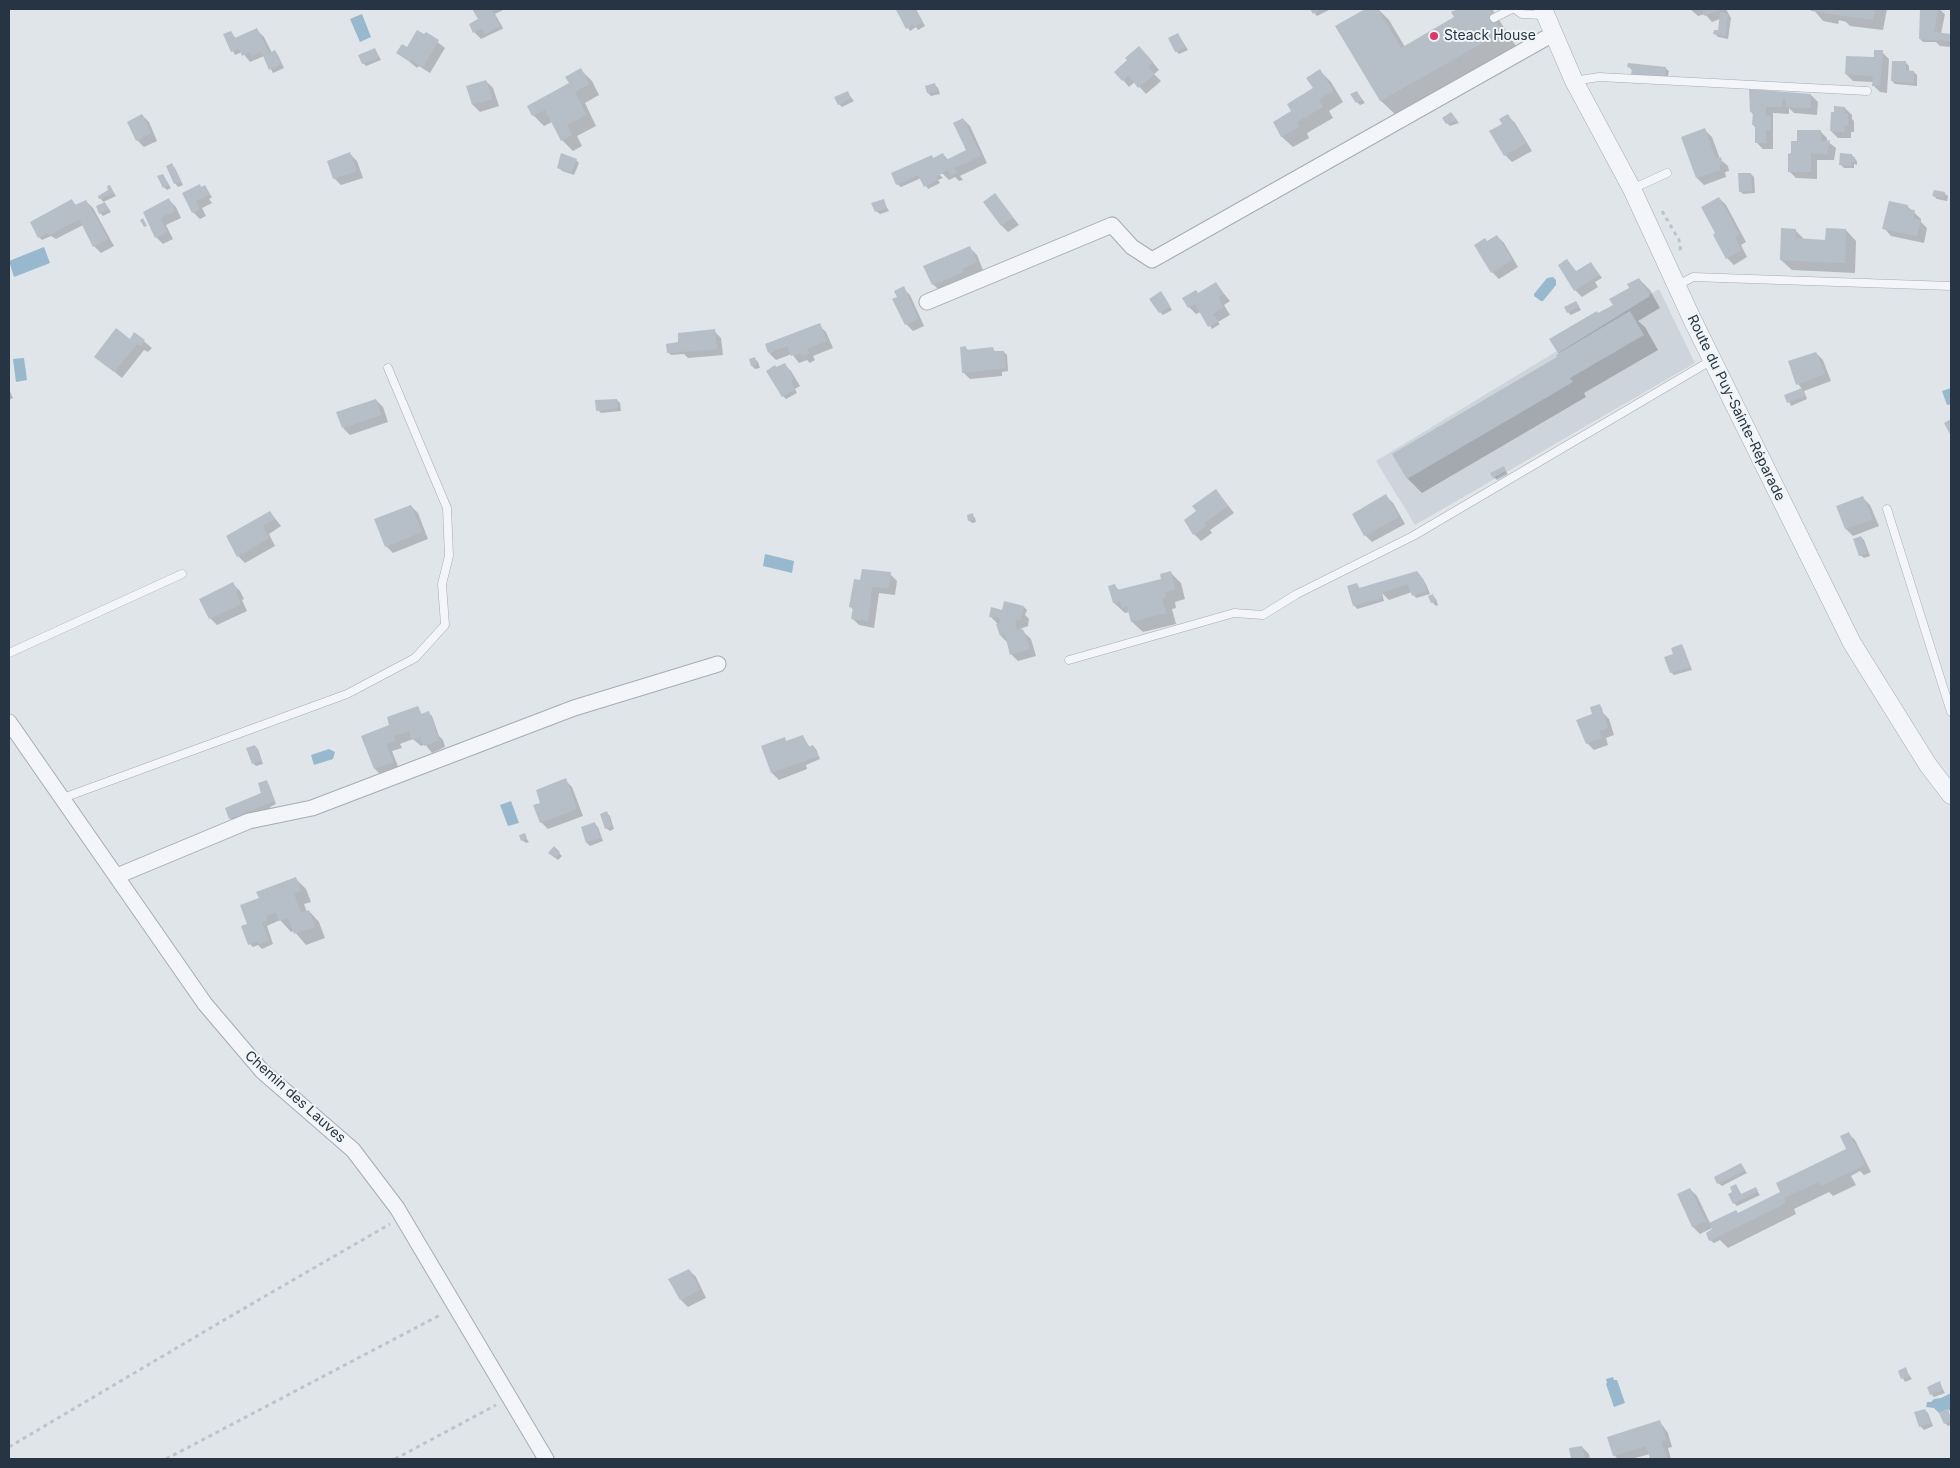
<!DOCTYPE html>
<meta charset="utf-8">
<style>
body{margin:0}
#map{position:relative;width:1960px;height:1468px;overflow:hidden;background:#e0e5ea;font-family:Inter,sans-serif}
canvas{display:block}
.frame{position:absolute;inset:0;border:10px solid #273443;pointer-events:none}
</style>
<div id="map">
<canvas width="1960" height="1468"></canvas>
<div class="frame"></div>
</div>
<script>
const ctx = document.querySelector('canvas').getContext('2d');
ctx.lineJoin = 'round';
function fill(path, color) {
  ctx.fillStyle = color;
  ctx.fill(path, 'evenodd');
}
function poly(rows) {
  const path = new Path2D();
  for (const r of rows) {
    path.moveTo(r[0], r[1]);
    for (let i = 2; i < r.length; i += 2) path.lineTo(r[i], r[i + 1]);
  }
  return path;
}
function stroke(path, color, width, dash) {
  ctx.strokeStyle = color;
  ctx.lineWidth = width;
  ctx.lineCap = dash ? 'butt' : 'round';
  ctx.setLineDash(dash || []);
  ctx.stroke(path);
}
function drawText(font, color, halo, rows, align = 'center') {
  ctx.font = font + ' Inter,sans-serif';
  ctx.lineWidth = 4;
  ctx.setLineDash([]);
  ctx.textBaseline = 'middle';
  ctx.strokeStyle = halo;
  ctx.fillStyle = color;
  for (const [text, x, y, turn = 0] of rows) {
    ctx.save();
    ctx.translate(x, y);
    ctx.rotate((+turn || 0) * Math.PI / 180);
    ctx.textAlign = isNaN(turn) ? turn : align;
    if (halo) ctx.strokeText(text, 0, 0);
    ctx.fillText(text, 0, 0);
    ctx.restore();
  }
}
const built = poly([
 [1659,289,1695,363,1415,525,1376,461]
]);
const water = poly([
 [362,14,371,37,360,42,350,19],
 [44,247,50,263,14,277,9,261],
 [1553,277,1556,280,1556,285,1543,301,1541,301,1534,296,1534,294,1547,278],
 [24,358,27,380,16,382,13,359],
 [1951,388,1951,404,1947,405,1942,391],
 [765,554,794,561,792,573,763,566],
 [329,749,335,752,333,759,314,765,311,755],
 [511,801,519,823,508,826,500,805],
 [1613,1377,1614,1380,1617,1380,1625,1403,1614,1407,1606,1384,1607,1383,1606,1379],
 [1951,1393,1951,1412,1948,1409,1939,1413,1934,1408,1926,1407,1927,1402,1931,1402,1934,1399,1941,1398]
]);
const shadow = poly([
 [473,9,505,9,495,14,503,28,502,29,481,39,474,32,479,20],
 [902,9,916,9,925,26,918,30,916,27,910,31,898,11],
 [1311,9,1331,9,1317,16],
 [1368,9,1378,9,1389,20,1405,47,1456,18,1453,13,1461,9,1492,9,1516,46,1396,115,1381,101,1336,27],
 [1690,9,1726,9,1731,18,1728,39,1718,37,1715,34,1719,32,1720,19,1712,22,1705,14,1698,16],
 [1813,9,1887,9,1883,30,1850,26,1846,22,1839,20,1838,24,1823,21],
 [1922,9,1939,9,1945,14,1941,34,1951,35,1951,47,1940,46,1936,42,1923,42,1920,39],
 [257,30,264,37,272,53,275,51,278,55,284,68,273,73,264,56,250,62,242,52,235,55,225,35,231,32,236,39],
 [426,33,445,48,430,73,419,66,417,68,404,57,407,49],
 [1178,34,1188,50,1179,54,1176,51],
 [375,49,381,60,366,66,363,63],
 [1882,52,1889,59,1887,93,1880,92,1873,85,1873,82,1853,81,1846,74,1875,59],
 [1146,54,1159,70,1154,74,1161,81,1146,94,1135,82,1129,87,1123,80],
 [1906,63,1909,66,1909,71,1914,72,1917,75,1917,86,1895,84,1892,81],
 [1629,67,1665,68,1669,71,1667,80,1632,70],
 [581,70,592,81,599,95,585,103,596,126,577,136,582,146,573,151,562,140,552,122,544,126,533,115,570,83],
 [1320,71,1331,82,1343,102,1329,111,1333,118,1307,133,1309,138,1293,147,1282,137,1275,122,1292,112,1315,89],
 [486,81,493,88,499,106,480,112,473,105,468,87],
 [935,85,938,88,940,94,931,96,928,93],
 [1750,91,1811,95,1818,102,1817,115,1794,113,1789,108,1789,114,1773,113,1773,149,1763,149,1756,142,1756,128,1753,125,1754,115,1751,112],
 [847,92,854,101,842,107,839,104],
 [1357,92,1365,103,1360,105,1357,102],
 [1845,108,1852,115,1852,119,1854,121,1854,132,1851,132,1851,138,1838,138,1831,131],
 [142,115,149,122,157,141,144,147,137,140],
 [1508,116,1515,123,1532,151,1512,162,1505,155,1504,124],
 [1454,117,1459,123,1450,126,1447,123],
 [963,119,970,126,987,163,960,176,963,180,959,181,955,177,949,180,943,174,939,174,943,178,938,180,940,183,928,189,921,178,901,187,897,184,943,154,948,160,968,151],
 [1705,130,1712,137,1720,159,1728,166,1729,171,1725,172,1726,177,1704,185,1697,178,1683,138],
 [1820,131,1827,138,1827,141,1836,148,1834,160,1817,160,1817,179,1796,178,1789,171,1796,142],
 [350,154,357,161,363,178,341,185,334,178],
 [1852,155,1857,161,1857,165,1854,164,1854,168,1844,168,1841,165],
 [576,160,579,163,574,175,562,171,559,167],
 [172,165,175,168,183,185,178,187,175,183],
 [1751,174,1754,177,1755,193,1743,194,1740,191],
 [163,175,171,188,167,190,164,187],
 [110,187,116,196,103,202,99,196,110,190],
 [205,187,212,197,209,199,212,203,202,208,206,216,200,219,193,212,184,193],
 [1944,193,1948,196,1947,201,1937,199,1934,196],
 [995,194,1019,225,1008,232,1001,225],
 [1719,198,1726,205,1746,242,1741,245,1747,257,1734,265,1727,258,1717,234],
 [71,200,77,206,86,201,93,208,114,246,101,253,94,246,83,225,56,239,51,236,42,240,39,237],
 [169,200,176,207,181,218,166,225,173,239,163,244,156,237,144,213],
 [883,201,889,211,880,214,876,211],
 [105,203,111,212,103,216,100,213],
 [1907,206,1921,219,1921,222,1927,228,1924,243,1891,236,1884,228],
 [1795,230,1805,240,1826,241,1846,230,1856,241,1855,273,1792,270,1781,260],
 [1497,236,1504,243,1518,267,1499,279,1492,272,1487,242],
 [970,248,977,255,983,270,963,278,965,281,940,291,933,284],
 [1567,261,1577,272,1591,263,1602,278,1595,282,1598,287,1582,297,1575,290],
 [1639,279,1650,290,1660,308,1638,321,1645,327,1658,350,1584,393,1586,397,1422,493,1408,479,1394,454,1559,357,1560,354,1558,352,1599,315,1614,305],
 [1216,284,1230,301,1224,305,1230,315,1218,322,1220,324,1212,329,1201,312,1196,314,1189,307,1199,294],
 [903,288,910,295,924,326,913,331,906,324,898,298],
 [1164,296,1172,310,1163,315,1160,312],
 [1578,305,1581,310,1571,315,1568,312],
 [819,325,826,332,833,348,813,356,815,360,810,363,807,360,799,363,792,354,776,360,769,353],
 [714,331,721,338,723,355,688,358,684,354,671,355,668,352,678,344],
 [135,334,152,348,148,352,144,350,122,378,95,356,130,340],
 [966,348,969,351,993,349,996,352,1004,352,1007,355,1008,371,1002,372,1002,376,970,379,963,372],
 [1816,353,1823,360,1831,381,1804,391,1807,399,1791,406,1786,395,1802,389,1798,384],
 [755,359,758,362,760,368,755,369,752,366],
 [784,364,791,371,800,386,795,389,797,393,786,399,783,396,777,368],
 [9,389,13,398,9,400],
 [376,400,383,407,388,422,350,435,343,428],
 [617,400,620,403,621,411,601,413,598,410],
 [1503,467,1508,474,1497,480,1494,477],
 [1216,490,1234,513,1210,530,1212,533,1201,541,1194,534,1198,512],
 [1386,496,1393,503,1405,524,1372,542,1365,535,1353,514],
 [1863,498,1870,505,1879,526,1853,536,1846,529,1838,507],
 [411,506,418,513,428,539,393,553,386,546],
 [270,512,281,526,269,534,275,546,245,563,238,556],
 [972,515,975,518,976,522,972,523,969,520],
 [1861,537,1864,540,1870,556,1864,558,1860,555],
 [1170,572,1181,583,1185,599,1175,602,1176,608,1172,609,1176,624,1143,632,1132,622,1129,612,1125,613,1114,603,1115,586,1120,591,1162,580],
 [890,574,897,581,895,595,879,593,874,628,859,625,852,618,853,610,851,607,861,581],
 [1420,576,1426,584,1430,594,1416,598,1412,592,1389,600,1382,593,1384,601,1357,609,1354,605,1357,584,1360,589],
 [233,584,240,591,244,599,242,600,247,611,217,625,210,618],
 [1433,596,1436,599,1438,605,1436,606,1432,602],
 [1024,607,1027,610,1025,615,1029,619,1028,626,1020,629,1031,639,1036,656,1018,661,1011,654,1008,643,1001,636,997,623,990,616],
 [1681,646,1684,649,1692,670,1674,675,1671,672,1675,654],
 [1599,705,1602,708,1603,713,1609,719,1614,735,1606,738,1608,745,1594,750,1587,743,1593,715],
 [418,707,422,715,428,712,432,716,439,736,443,740,445,747,432,753,425,744,421,746,413,739,400,744,402,748,392,751,399,769,382,776,375,769,363,737,391,726],
 [803,736,810,748,813,746,816,749,820,759,806,765,807,769,779,780,772,773,762,746,784,739,787,742],
 [255,746,258,749,263,764,256,766,253,763],
 [565,780,572,787,583,816,548,829,541,822,542,803],
 [266,782,269,785,276,804,270,807,273,811,237,825,230,818,261,794],
 [607,813,610,816,614,829,610,831,606,828],
 [595,824,598,827,603,841,590,846,587,843,582,828],
 [524,835,529,842,526,843,522,840],
 [554,848,562,856,558,860,550,853],
 [296,879,306,889,311,902,304,904,307,912,309,911,319,922,325,938,306,945,294,931,291,932,280,920,267,926,273,944,262,949,258,945,253,947,250,944,249,924,260,899],
 [1848,1133,1855,1140,1871,1172,1864,1175,1860,1171,1851,1176,1856,1185,1833,1196,1829,1192,1794,1209,1796,1214,1728,1248,1720,1240,1714,1243,1710,1240,1712,1228,1700,1234,1693,1227,1678,1195,1690,1189,1697,1196,1710,1223,1739,1214,1782,1192,1846,1151],
 [1741,1164,1747,1173,1722,1186,1718,1183],
 [1736,1186,1742,1195,1755,1188,1760,1195,1737,1206,1734,1203,1734,1192],
 [689,1270,696,1277,706,1298,688,1307,681,1300,670,1280],
 [1905,1369,1912,1379,1905,1382,1899,1371],
 [1939,1383,1945,1393,1934,1397,1931,1394],
 [1925,1410,1928,1413,1933,1426,1924,1430,1921,1427,1915,1413],
 [1948,1410,1951,1419,1951,1425,1948,1426,1945,1423],
 [1660,1422,1668,1433,1672,1447,1668,1448,1671,1459,1652,1459,1650,1454,1631,1459,1618,1459,1614,1455],
 [1582,1447,1589,1454,1590,1459,1572,1459,1570,1449]
]);
const building = poly([
 [472,9,491,9,500,26,485,34,482,28,473,33,469,24,478,19],
 [899,9,915,9,922,22,914,27,913,24,906,29,896,10],
 [1310,9,1322,9,1313,14],
 [1365,9,1378,9,1401,48,1454,17,1451,12,1458,9,1489,9,1502,32,1380,101,1335,26],
 [1702,9,1723,9,1704,16],
 [1811,9,1875,9,1873,20,1811,11],
 [1920,9,1938,9,1934,32,1951,34,1951,41,1919,39],
 [1720,12,1728,14,1725,36,1713,34,1714,30,1718,30],
 [257,28,269,53,275,50,282,64,269,70,261,51,252,56,250,52,242,56,239,49,231,52,223,34,231,31,235,38],
 [417,30,424,34,426,32,439,40,423,67,411,60,410,62,396,53,402,44,407,47],
 [1178,33,1185,47,1175,52,1168,38],
 [1139,46,1153,62,1148,67,1155,74,1138,88,1128,75,1122,81,1114,72,1127,60,1125,58],
 [375,48,379,57,362,64,358,55],
 [1874,50,1883,50,1880,86,1872,86,1873,76,1845,74,1846,56,1874,57],
 [1892,61,1906,61,1906,70,1914,71,1914,83,1891,81],
 [1628,63,1666,67,1665,78,1631,75,1632,68,1627,67],
 [581,68,589,84,575,92,586,115,567,125,572,135,561,141,545,110,532,116,527,106,569,83,565,77],
 [1320,69,1333,91,1319,99,1323,107,1297,122,1299,127,1281,137,1273,122,1291,111,1287,104,1313,88,1306,78],
 [486,80,492,99,472,105,466,86],
 [935,83,937,91,927,93,925,86],
 [1749,89,1811,94,1811,108,1786,107,1785,98,1783,98,1782,107,1766,107,1766,116,1771,116,1771,130,1766,130,1766,143,1755,143,1755,125,1752,125,1753,112,1750,112],
 [848,91,851,98,838,105,834,97],
 [1357,91,1362,100,1356,103,1350,94],
 [1834,106,1845,107,1845,113,1848,113,1848,126,1845,125,1844,132,1830,131,1831,112,1834,112],
 [1451,112,1457,120,1446,124,1442,118],
 [142,114,151,133,136,141,127,122],
 [1508,114,1526,143,1504,156,1489,131,1502,124,1499,119],
 [963,118,981,156,954,168,957,173,951,175,948,170,936,177,937,180,924,187,918,175,896,185,891,173,932,155,933,158,943,153,946,160,966,150,953,123],
 [1705,128,1716,159,1721,157,1723,164,1719,165,1720,170,1696,178,1681,137],
 [1797,130,1821,130,1821,142,1830,140,1827,154,1811,153,1811,172,1788,172,1788,154,1791,153,1791,141,1797,141],
 [350,152,357,171,333,179,327,161],
 [561,153,577,159,571,173,557,168],
 [1840,153,1852,154,1852,157,1855,157,1854,162,1851,162,1851,166,1839,165],
 [172,163,181,182,174,184,166,166],
 [1738,173,1751,173,1752,191,1739,192],
 [163,174,169,185,163,188,157,176],
 [200,184,201,187,205,185,210,194,196,201,200,209,192,213,182,193],
 [110,185,114,193,99,199,98,196,108,190,107,186],
 [1934,190,1945,192,1944,198,1932,196],
 [995,193,1013,217,1001,226,983,202],
 [1719,197,1739,234,1735,237,1741,250,1726,259,1713,235,1715,233,1701,207],
 [169,198,175,211,160,218,167,232,155,238,143,212],
 [72,199,75,205,86,200,108,239,93,247,79,219,49,235,48,233,38,238,30,222],
 [884,199,887,208,875,212,871,203],
 [1889,201,1908,205,1907,209,1915,210,1913,218,1921,220,1917,236,1882,229],
 [105,202,108,209,99,214,96,206],
 [143,218,147,226,144,227,140,220],
 [1781,228,1796,229,1796,238,1825,240,1826,228,1846,229,1845,263,1780,260],
 [1497,235,1512,260,1491,273,1474,245,1485,238,1487,241],
 [970,246,977,262,962,269,964,272,932,285,923,266],
 [1567,259,1576,271,1591,262,1599,275,1574,291,1558,265],
 [1639,278,1650,296,1558,353,1549,339,1597,311,1598,313,1613,305,1609,299,1629,288,1627,284],
 [1216,282,1224,294,1218,297,1223,307,1213,314,1218,321,1208,327,1195,304,1188,308,1182,298,1196,290,1198,293],
 [904,286,918,319,905,325,892,299,897,297,894,291],
 [1161,291,1170,306,1159,313,1149,299],
 [1576,301,1579,306,1567,313,1564,307],
 [1630,311,1644,335,1570,378,1573,382,1407,479,1392,454,1557,357,1556,355],
 [820,323,827,341,807,349,809,353,802,356,800,353,791,356,787,346,768,353,765,344],
 [116,328,130,339,134,332,145,340,141,346,137,344,114,372,94,357],
 [715,329,717,349,667,353,666,344,678,342,678,333],
 [966,346,966,350,993,347,994,351,1004,351,1006,368,962,373,960,347],
 [1816,352,1825,374,1796,385,1788,361],
 [755,357,757,365,751,366,749,359],
 [785,363,794,379,791,381,795,389,782,397,766,371,775,365,776,367],
 [1802,388,1805,396,1787,403,1784,395],
 [376,399,381,415,342,428,336,412],
 [617,399,618,408,596,411,595,400],
 [1951,419,1951,436,1944,423],
 [1504,466,1506,471,1493,478,1490,473],
 [1216,489,1228,506,1204,523,1206,526,1193,535,1184,520,1196,511,1192,506],
 [1386,494,1399,517,1364,536,1352,514],
 [1863,496,1873,519,1845,529,1836,506],
 [411,505,422,532,385,547,374,519],
 [270,511,275,519,263,526,269,538,237,557,226,536],
 [973,513,974,519,968,521,967,515],
 [1861,536,1867,553,1859,556,1853,539],
 [862,569,891,572,889,588,872,587,868,621,851,619,853,608,849,607,854,579,860,580],
 [1171,571,1175,589,1165,592,1166,597,1162,598,1166,613,1131,622,1127,606,1122,608,1120,601,1113,603,1108,586,1115,584,1117,590,1161,579,1160,574],
 [1417,571,1424,580,1427,591,1412,596,1408,584,1381,593,1382,598,1353,606,1347,586,1357,583,1359,588],
 [233,582,238,592,236,593,241,604,209,619,199,599],
 [1433,594,1436,602,1431,603,1428,596],
 [1004,601,1024,606,1021,619,1015,621,1017,630,1022,629,1024,631,1030,649,1010,655,1005,635,1000,636,996,624,1001,622,999,618,989,617,991,607,1002,610],
 [1682,644,1690,667,1670,673,1664,657,1673,654,1671,648],
 [1600,704,1608,728,1599,731,1602,738,1586,744,1576,720,1592,714,1590,707],
 [418,706,421,714,429,711,439,740,424,746,420,737,412,740,409,731,394,736,395,741,386,744,393,762,374,769,361,736,389,725,387,717],
 [803,735,808,747,813,745,818,756,771,773,761,746,785,737,786,741],
 [255,745,261,760,252,764,246,748],
 [566,778,577,809,540,823,533,805,540,803,536,790],
 [267,780,274,801,242,814,243,816,236,819,235,816,229,819,225,808,261,793,258,783],
 [607,811,612,826,605,829,600,814],
 [595,822,600,838,586,843,581,827],
 [525,833,527,838,521,841,519,835],
 [554,846,560,852,555,858,548,853],
 [296,877,301,891,294,894,301,913,309,910,315,927,294,934,288,918,279,921,276,912,266,916,268,920,262,923,269,941,260,944,257,942,248,945,241,926,247,924,240,905,259,898,256,892],
 [1849,1132,1865,1165,1821,1186,1818,1182,1784,1198,1786,1203,1709,1241,1706,1233,1712,1229,1709,1223,1736,1210,1738,1213,1780,1192,1776,1183,1846,1149,1840,1136],
 [1741,1163,1745,1170,1717,1184,1714,1177],
 [1736,1184,1741,1194,1756,1187,1758,1191,1733,1204,1728,1194,1732,1192,1730,1187],
 [1690,1188,1706,1221,1692,1227,1677,1194],
 [689,1269,700,1290,680,1300,668,1279],
 [1906,1367,1909,1376,1901,1379,1898,1371],
 [1940,1381,1943,1390,1930,1395,1927,1387],
 [1925,1409,1931,1423,1919,1427,1914,1412],
 [1948,1409,1951,1421,1944,1424,1939,1413],
 [1660,1420,1666,1440,1661,1441,1667,1458,1650,1459,1646,1446,1613,1456,1607,1437],
 [1582,1446,1585,1459,1571,1459,1569,1448]
]);
const path = poly([
 [1662,211,1679,240,1681,253],
 [9,1447,224,1320,390,1224],
 [166,1459,442,1314],
 [395,1459,496,1405]
]);
const service = poly([
 [1515,9,1522,14,1544,15],
 [1494,18,1512,9],
 [1574,81,1599,77,1867,91],
 [1632,189,1667,173],
 [1676,286,1693,277,1951,286],
 [1887,509,1951,712],
 [9,653,182,574],
 [1069,660,1234,613,1263,615,1297,594,1413,536,1712,360],
 [63,798,347,694,415,658,445,625,442,584,449,556,447,508,388,368]
]);
const minor = poly([
 [927,302,1112,225,1132,247,1152,260,1553,34],
 [9,722,205,1004,262,1071,353,1150,397,1208,546,1459],
 [117,876,249,821,312,808,574,708,718,664]
]);
const tertiary = poly([
 [1543,9,1574,81,1632,189,1692,319,1852,643,1928,765,1951,795]
]);
const markers = [
 [1434,36,5,"#db3964"]
];
const poiNames = [
 ["Steack House",1444,36]
];
const streetNames = [
 ["Route du Puy-Sainte-Réparade",1736,408,64],
 ["Chemin des Lauves",295,1097,42]
];
fill(built, '#cdd4dc');
fill(water, '#97b8cd');
fill(shadow, '#0003');
fill(building, '#b6bfc8');
stroke(service, '#a5acb5', 9);
stroke(minor, '#a5acb5', 17);
stroke(tertiary, '#a5acb5', 19);
stroke(path, '#bec3c9', 3, [4, 4]);
stroke(service, '#f3f5f8', 8);
stroke(minor, '#f3f5f8', 15);
stroke(tertiary, '#f3f5f8', 18);
for (const [x, y, r, color] of markers) {
  const dot = new Path2D();
  dot.arc(x, y, r, 0, 2 * Math.PI);
  ctx.fillStyle = color;
  ctx.fill(dot);
  stroke(dot, '#eff4f7', 2);
}
drawText('14px', '#273443', '#eff4f7', poiNames, 'left');
drawText('14px', '#273443', '#eff4f7', streetNames);
</script>
